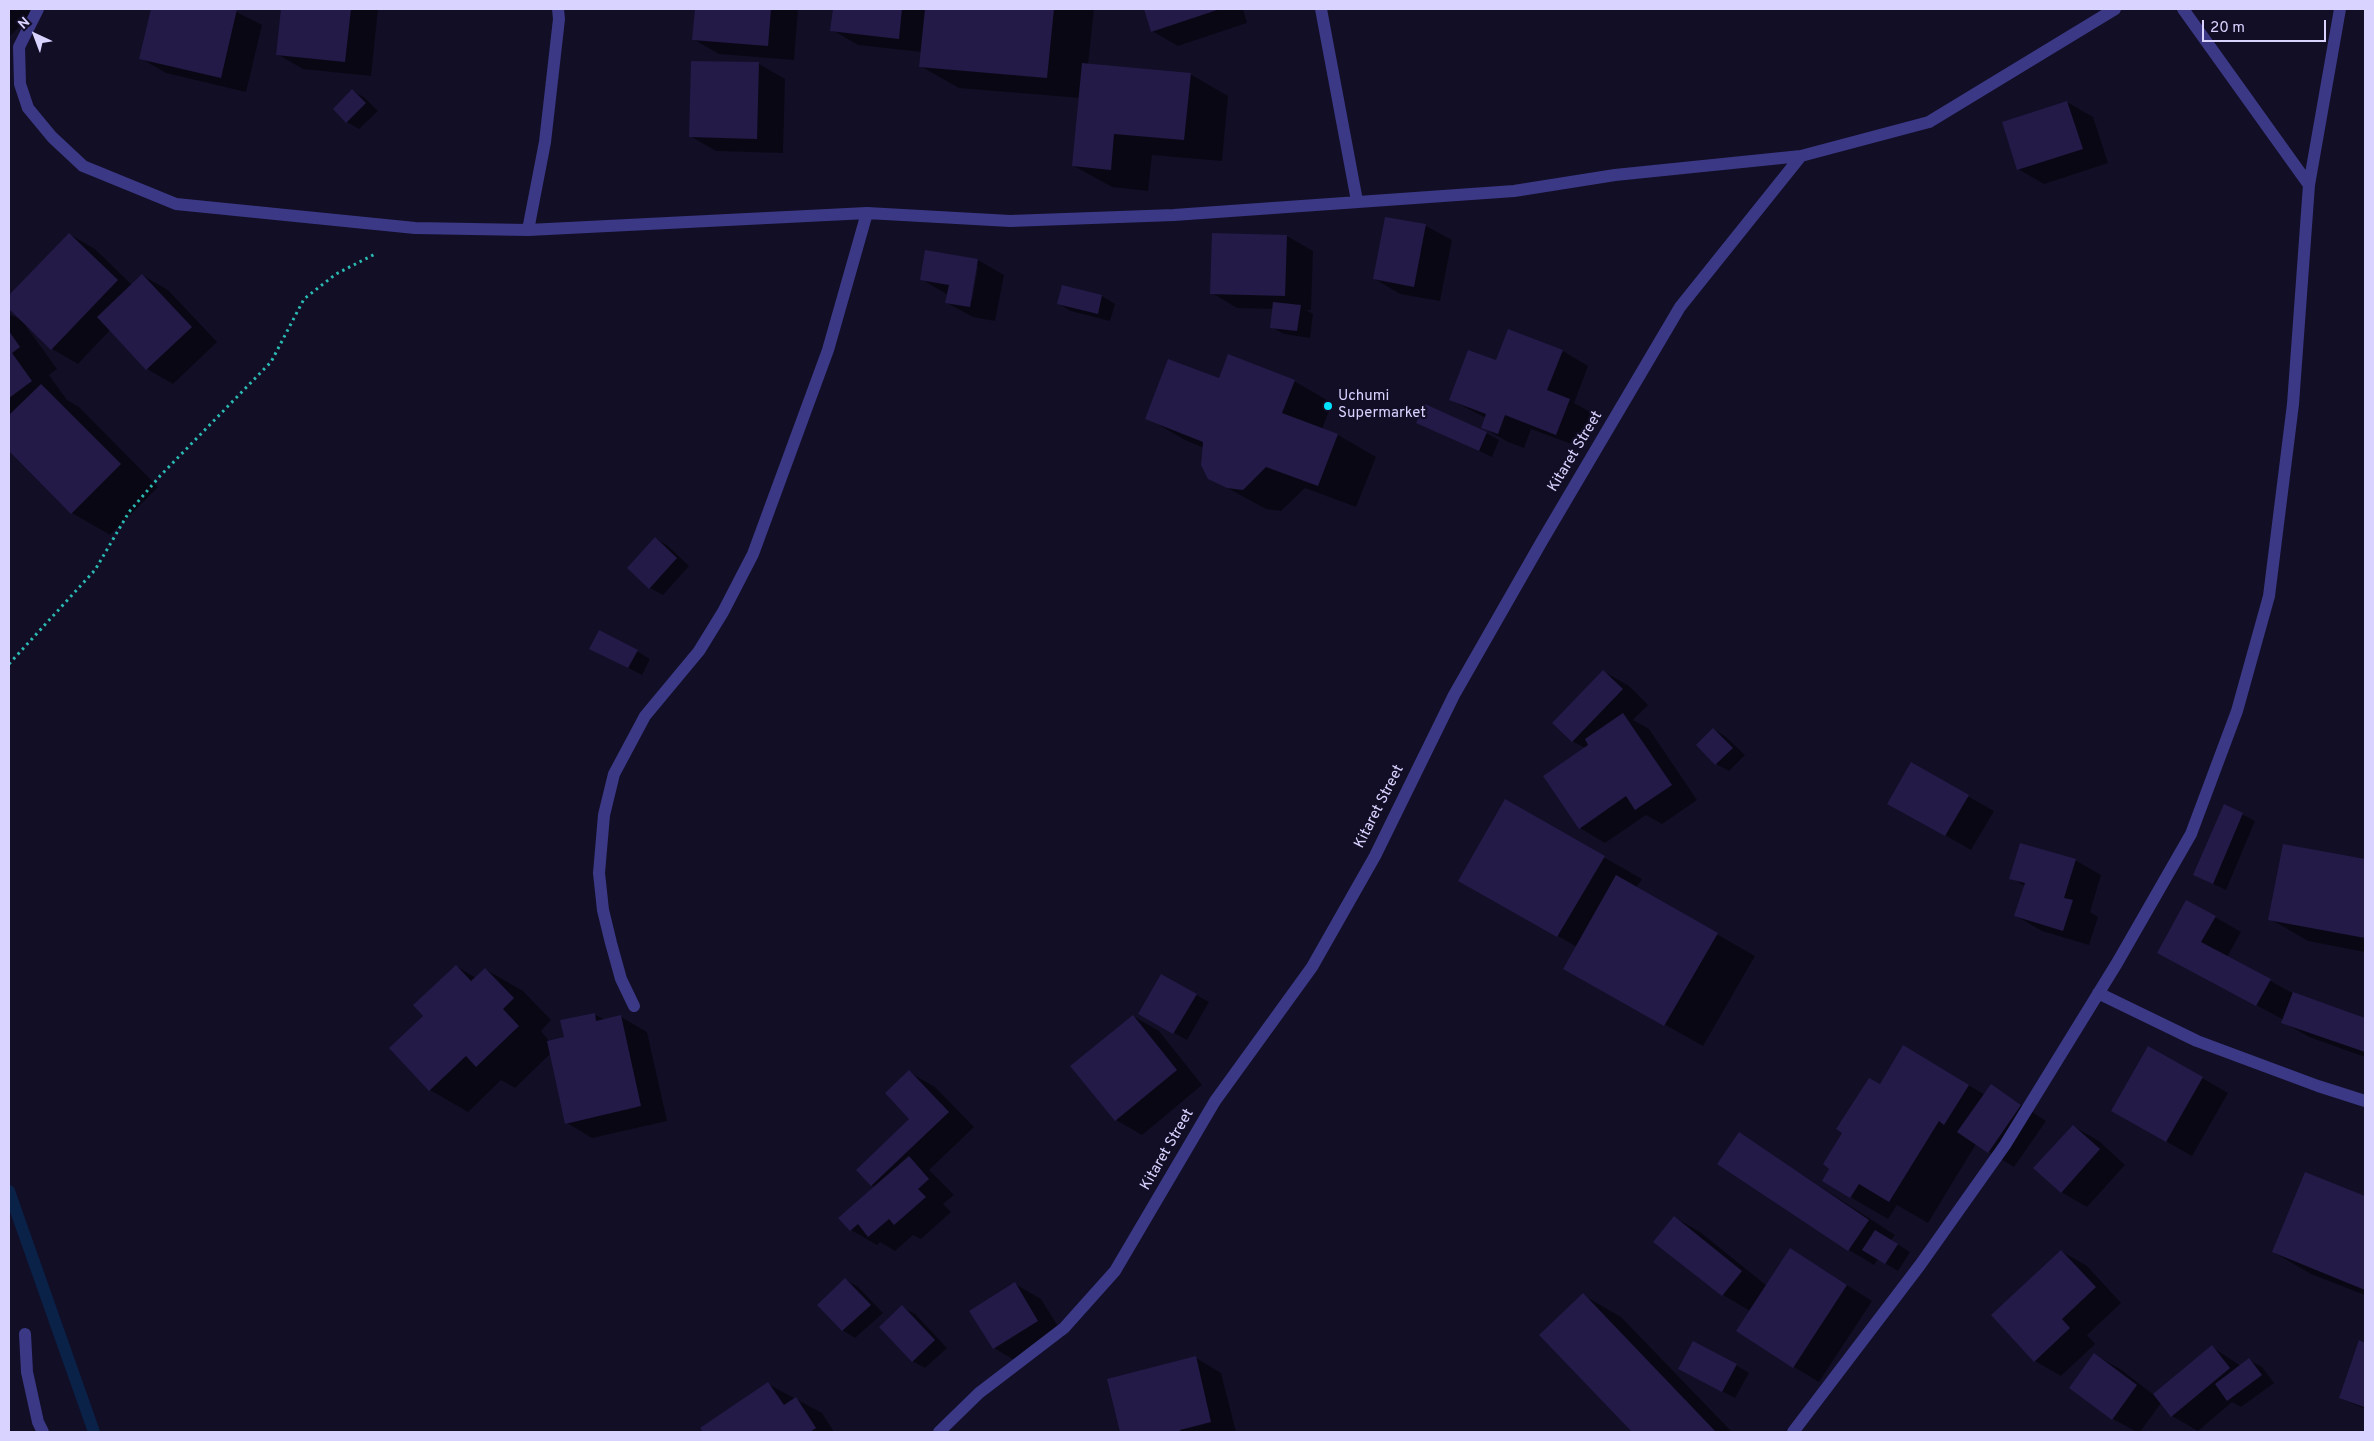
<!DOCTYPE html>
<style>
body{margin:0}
#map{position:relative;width:2374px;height:1441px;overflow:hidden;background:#120e26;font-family:Overpass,sans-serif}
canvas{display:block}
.frame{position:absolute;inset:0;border:10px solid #d8d3ff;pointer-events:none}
.north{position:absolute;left:10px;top:10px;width:50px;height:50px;-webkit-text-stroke:4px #120e26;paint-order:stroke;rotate:317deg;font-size:14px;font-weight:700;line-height:20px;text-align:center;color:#d8d3ff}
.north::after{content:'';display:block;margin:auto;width:18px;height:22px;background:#d8d3ff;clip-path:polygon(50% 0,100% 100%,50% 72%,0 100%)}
.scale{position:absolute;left:2202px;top:20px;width:124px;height:22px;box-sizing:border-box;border:2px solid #d8d3ff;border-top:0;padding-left:6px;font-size:15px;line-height:18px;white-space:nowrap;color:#d8d3ff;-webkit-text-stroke:4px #120e26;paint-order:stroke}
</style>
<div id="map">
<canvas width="2374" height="1441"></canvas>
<div class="frame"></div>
<div class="north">N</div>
<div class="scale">20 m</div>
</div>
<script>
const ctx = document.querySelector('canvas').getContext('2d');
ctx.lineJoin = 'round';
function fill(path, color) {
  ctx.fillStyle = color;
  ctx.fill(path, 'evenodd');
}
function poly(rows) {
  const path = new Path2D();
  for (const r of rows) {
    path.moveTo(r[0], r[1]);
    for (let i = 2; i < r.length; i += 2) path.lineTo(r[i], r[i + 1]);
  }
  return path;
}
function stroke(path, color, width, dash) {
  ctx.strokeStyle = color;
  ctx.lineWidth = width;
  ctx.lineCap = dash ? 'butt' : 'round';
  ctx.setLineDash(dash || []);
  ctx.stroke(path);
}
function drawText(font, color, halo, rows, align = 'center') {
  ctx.font = font + ' Overpass,sans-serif';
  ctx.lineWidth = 4.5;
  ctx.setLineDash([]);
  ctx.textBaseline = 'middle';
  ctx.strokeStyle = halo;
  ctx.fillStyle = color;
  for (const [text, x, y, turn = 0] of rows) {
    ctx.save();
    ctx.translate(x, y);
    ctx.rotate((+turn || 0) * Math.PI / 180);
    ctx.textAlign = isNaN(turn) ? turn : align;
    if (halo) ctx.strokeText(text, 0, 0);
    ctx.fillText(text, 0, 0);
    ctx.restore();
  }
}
const shadow = poly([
 [9,9,37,9,9,37],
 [152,9,231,9,262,25,246,92,166,73,140,58],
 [282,9,378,9,371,76,303,69,277,54],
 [696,9,798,9,794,60,719,54,693,39],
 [834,9,1094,9,1088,65,1190,74,1228,96,1222,161,1152,155,1148,191,1112,187,1074,166,1080,98,959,88,920,66,922,52,858,45,832,30],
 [1145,9,1243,9,1247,23,1178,46,1152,31],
 [693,62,759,64,785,79,783,153,716,151,690,136],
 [353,91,365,98,378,111,359,129,347,122],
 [2067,102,2093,117,2108,163,2044,184,2018,169],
 [1386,218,1426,226,1452,240,1440,301,1400,294,1375,279],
 [69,234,95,249,132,285,142,275,168,290,217,342,173,384,147,369,110,330,78,364,52,349,25,325,57,369,49,375,67,400,79,407,158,487,110,535,72,513,9,449,9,314,22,320,9,308,9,297],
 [1287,236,1313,251,1311,310,1306,310,1313,314,1310,338,1284,334,1271,327,1274,309,1237,308,1212,293],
 [978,260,1004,275,995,321,973,317,947,303,948,295,921,279],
 [976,265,978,266,972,300,970,300],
 [1063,287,1102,296,1115,304,1110,321,1071,311,1059,304],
 [1509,331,1563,351,1588,366,1574,403,1596,415,1582,448,1531,429,1524,448,1508,442,1482,427,1486,418,1451,400,1497,362],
 [1220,380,1294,381,1332,403,1322,429,1338,435,1376,457,1356,507,1305,488,1281,511,1266,509,1209,478,1204,448,1185,440,1147,418],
 [1418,423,1486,433,1499,440,1492,457],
 [655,538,668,546,689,566,663,595,650,588],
 [637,651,650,659,642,675,603,655],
 [1603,671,1629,686,1648,705,1633,720,1649,729,1697,800,1662,824,1646,815,1605,843,1580,828,1585,748,1572,741],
 [1714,729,1726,737,1745,755,1729,771,1716,764],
 [1911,764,1994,811,1971,850,1889,803],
 [1505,801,1642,879,1636,888,1755,956,1703,1046,1603,990,1577,947,1460,880],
 [2224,805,2255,821,2226,890,2207,881],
 [2284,845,2365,860,2365,952,2308,941,2270,919],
 [2075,860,2101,875,2090,912,2098,917,2089,945,2042,931,2016,916,2025,886,2011,878],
 [2215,917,2241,932,2227,957,2296,995,2365,1019,2365,1057,2309,1037,2283,1022,2284,1020,2185,967],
 [456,966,476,978,485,969,523,991,551,1020,541,1031,550,1042,565,1038,594,1014,605,1020,621,1017,647,1032,667,1121,592,1138,567,1123,551,1053,515,1088,501,1080,468,1112,430,1090,425,1016],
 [1161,975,1209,1002,1187,1040,1139,1014],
 [1133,1016,1159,1031,1202,1085,1142,1135,1116,1120],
 [2148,1047,2228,1093,2192,1156,2112,1111],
 [1942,1069,1985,1095,1991,1085,2046,1121,2014,1167,1976,1144,1928,1223,1897,1205,1888,1219,1823,1181,1880,1086],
 [909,1072,935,1087,974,1127,929,1170,954,1195,943,1204,951,1212,921,1239,913,1235,895,1251,880,1242,877,1245,851,1230,840,1218,875,1187,871,1185,911,1119],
 [2073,1126,2099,1141,2125,1165,2087,1207,2061,1192],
 [1739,1134,1895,1235,1891,1240,1910,1252,1898,1271,1878,1259,1874,1265,1849,1250],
 [2306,1174,2365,1198,2365,1295,2311,1274,2273,1252],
 [1674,1217,1700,1232,1767,1286,1791,1250,1872,1301,1819,1382,1794,1367,1750,1311,1723,1295],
 [2061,1251,2087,1266,2121,1303,2087,1335,2095,1344,2061,1376,2035,1361],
 [846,1280,858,1287,883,1313,855,1338,842,1330],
 [1015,1284,1041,1299,1064,1336,1019,1363,994,1348],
 [1583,1295,1621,1317,1732,1432,1634,1432,1541,1335],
 [902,1307,915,1314,947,1348,925,1368,912,1361],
 [2360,1342,2365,1344,2365,1409,2340,1398],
 [2212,1347,2241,1366,2249,1360,2262,1367,2274,1383,2241,1407,2232,1402,2198,1431,2172,1416,2161,1403,2140,1432,2137,1432,2113,1419,2071,1388,2095,1355,2120,1369,2154,1395],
 [1196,1358,1221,1373,1236,1432,1122,1432,1108,1380],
 [1736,1365,1749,1373,1735,1398,1692,1376],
 [768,1384,822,1413,834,1432,704,1432,702,1429]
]);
const stream = poly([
 [9,1191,94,1432]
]);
const building = poly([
 [151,9,237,9,221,78,139,59],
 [281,9,351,9,345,62,276,55],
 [695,9,771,9,768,46,692,40],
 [833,9,902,9,899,39,830,31],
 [925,9,1054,9,1047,78,919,67],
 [1144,9,1220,9,1151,32],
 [691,61,759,62,757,139,689,137],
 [1082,63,1191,73,1184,140,1114,134,1111,170,1072,166],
 [352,89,366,103,346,123,333,109],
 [2067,101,2083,149,2017,170,2002,122],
 [1385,217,1426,224,1414,287,1373,279],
 [69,233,118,280,51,350,9,309,9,295],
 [1212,233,1287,235,1285,296,1210,294],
 [925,250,978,259,970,307,945,303,949,285,920,280],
 [142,274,192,327,146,370,97,317],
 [1062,285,1102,295,1098,314,1057,304],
 [1273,302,1301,305,1297,331,1270,328],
 [1508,329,1563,350,1547,390,1570,399,1556,435,1505,415,1498,434,1481,428,1486,414,1449,400,1468,350,1496,360],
 [9,331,20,347,12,353,32,381,9,398],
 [1228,354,1295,380,1282,413,1338,434,1318,486,1266,467,1243,490,1227,488,1208,479,1201,465,1203,442,1145,419,1168,359,1219,378],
 [41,384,121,464,71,514,9,451,9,415],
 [1425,404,1487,432,1479,451,1416,423],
 [655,537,677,558,649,589,627,568],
 [599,630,638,650,628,668,589,649],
 [1603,670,1623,689,1572,742,1552,723],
 [1623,713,1672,785,1635,810,1626,796,1579,829,1543,776,1588,745,1585,739],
 [1713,728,1733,748,1715,765,1696,745],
 [1911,762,1969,795,1945,836,1887,804],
 [1505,799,1605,856,1557,937,1458,881],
 [2224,804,2243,813,2213,884,2193,875],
 [2020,843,2076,859,2064,898,2073,900,2063,931,2014,916,2025,883,2009,879],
 [2283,844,2365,859,2365,938,2268,920],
 [1616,875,1718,933,1664,1026,1563,969],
 [2186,900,2216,916,2201,942,2271,979,2256,1006,2157,953],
 [456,965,471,981,485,968,514,998,503,1009,519,1026,476,1067,466,1056,429,1091,389,1048,423,1016,413,1005],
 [1161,974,1197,994,1173,1034,1138,1014],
 [2293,992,2365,1018,2365,1052,2281,1023],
 [595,1013,596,1021,621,1015,641,1106,565,1124,547,1041,564,1037,560,1020],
 [1133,1015,1177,1070,1115,1121,1070,1066],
 [1903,1045,1969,1085,1944,1125,1939,1121,1889,1202,1859,1184,1850,1198,1822,1181,1829,1169,1823,1164,1842,1133,1836,1129,1869,1078,1880,1084],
 [2148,1046,2203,1077,2166,1142,2111,1111],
 [909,1070,949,1112,871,1186,856,1170,909,1119,885,1093],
 [1991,1084,2021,1105,1988,1153,1957,1132],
 [2073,1125,2100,1149,2061,1193,2033,1168],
 [1739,1132,1869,1220,1848,1251,1717,1164],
 [909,1156,929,1179,918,1189,926,1197,894,1225,889,1219,868,1237,858,1224,850,1231,838,1218],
 [2305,1172,2365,1196,2365,1290,2272,1252],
 [1674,1216,1742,1271,1722,1296,1653,1242],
 [1875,1230,1898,1244,1885,1264,1862,1250],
 [1790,1248,1847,1285,1793,1368,1736,1331],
 [2061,1250,2096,1287,2062,1319,2070,1328,2034,1362,1991,1315],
 [845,1278,871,1305,842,1331,817,1305],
 [1015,1282,1038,1321,993,1349,969,1311],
 [1583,1293,1716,1432,1632,1432,1539,1335],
 [902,1305,935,1340,912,1362,879,1327],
 [2359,1340,2365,1343,2364,1407,2339,1398],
 [1693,1341,1737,1364,1722,1392,1678,1369],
 [2212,1345,2230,1368,2171,1417,2153,1394],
 [2094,1353,2137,1385,2112,1420,2069,1388],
 [1196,1356,1211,1422,1180,1430,1180,1432,1120,1432,1107,1379],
 [2249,1358,2262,1375,2227,1401,2215,1384],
 [768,1382,784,1405,796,1397,816,1428,810,1432,703,1432,700,1428]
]);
const path = poly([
 [9,664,95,570,129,512,160,476,271,362,304,299,336,274,377,253]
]);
const minor = poly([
 [38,9,19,47,20,84,28,108,52,137,83,166,176,204,415,228,528,230,867,213,1010,221,1174,215,1514,191,1615,175,1801,156,1929,122,2115,9],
 [1321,9,1357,201],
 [2183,9,2309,185],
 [528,230,545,142,559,19,558,9],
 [2098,993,2197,1041,2318,1086,2365,1101],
 [634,1006,621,979,611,943,603,910,599,873,604,815,614,774,645,716,699,651,723,612,753,554,828,350,867,213],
 [25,1334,27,1372,38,1422,43,1432],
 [939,1432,979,1393,1064,1328,1115,1271,1215,1101,1312,967,1375,856,1454,695,1542,541,1680,307,1801,156],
 [1793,1432,1920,1265,2005,1145,2117,963,2191,834,2237,711,2269,596,2293,404,2309,185,2340,9]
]);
const markers = [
 [1328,406,5,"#00e3fe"]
];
const poiNames = [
 ["Uchumi",1338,397],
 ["Supermarket",1338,414]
];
const streetNames = [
 ["Kitaret Street",1576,452,-59],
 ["Kitaret Street",1380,807,-63],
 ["Kitaret Street",1168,1150,-60]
];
fill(shadow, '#0007');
stroke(stream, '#0a2148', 12);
fill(building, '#231a47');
stroke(path, '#2bbab2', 3, [2.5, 4]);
stroke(minor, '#3b3886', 12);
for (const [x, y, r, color] of markers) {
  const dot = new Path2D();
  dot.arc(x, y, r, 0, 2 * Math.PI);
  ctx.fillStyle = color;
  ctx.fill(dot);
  stroke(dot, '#120e26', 2);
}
drawText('15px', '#d8d3ff', '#120e26', poiNames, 'left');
drawText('15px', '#d8d3ff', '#120e26', streetNames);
</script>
